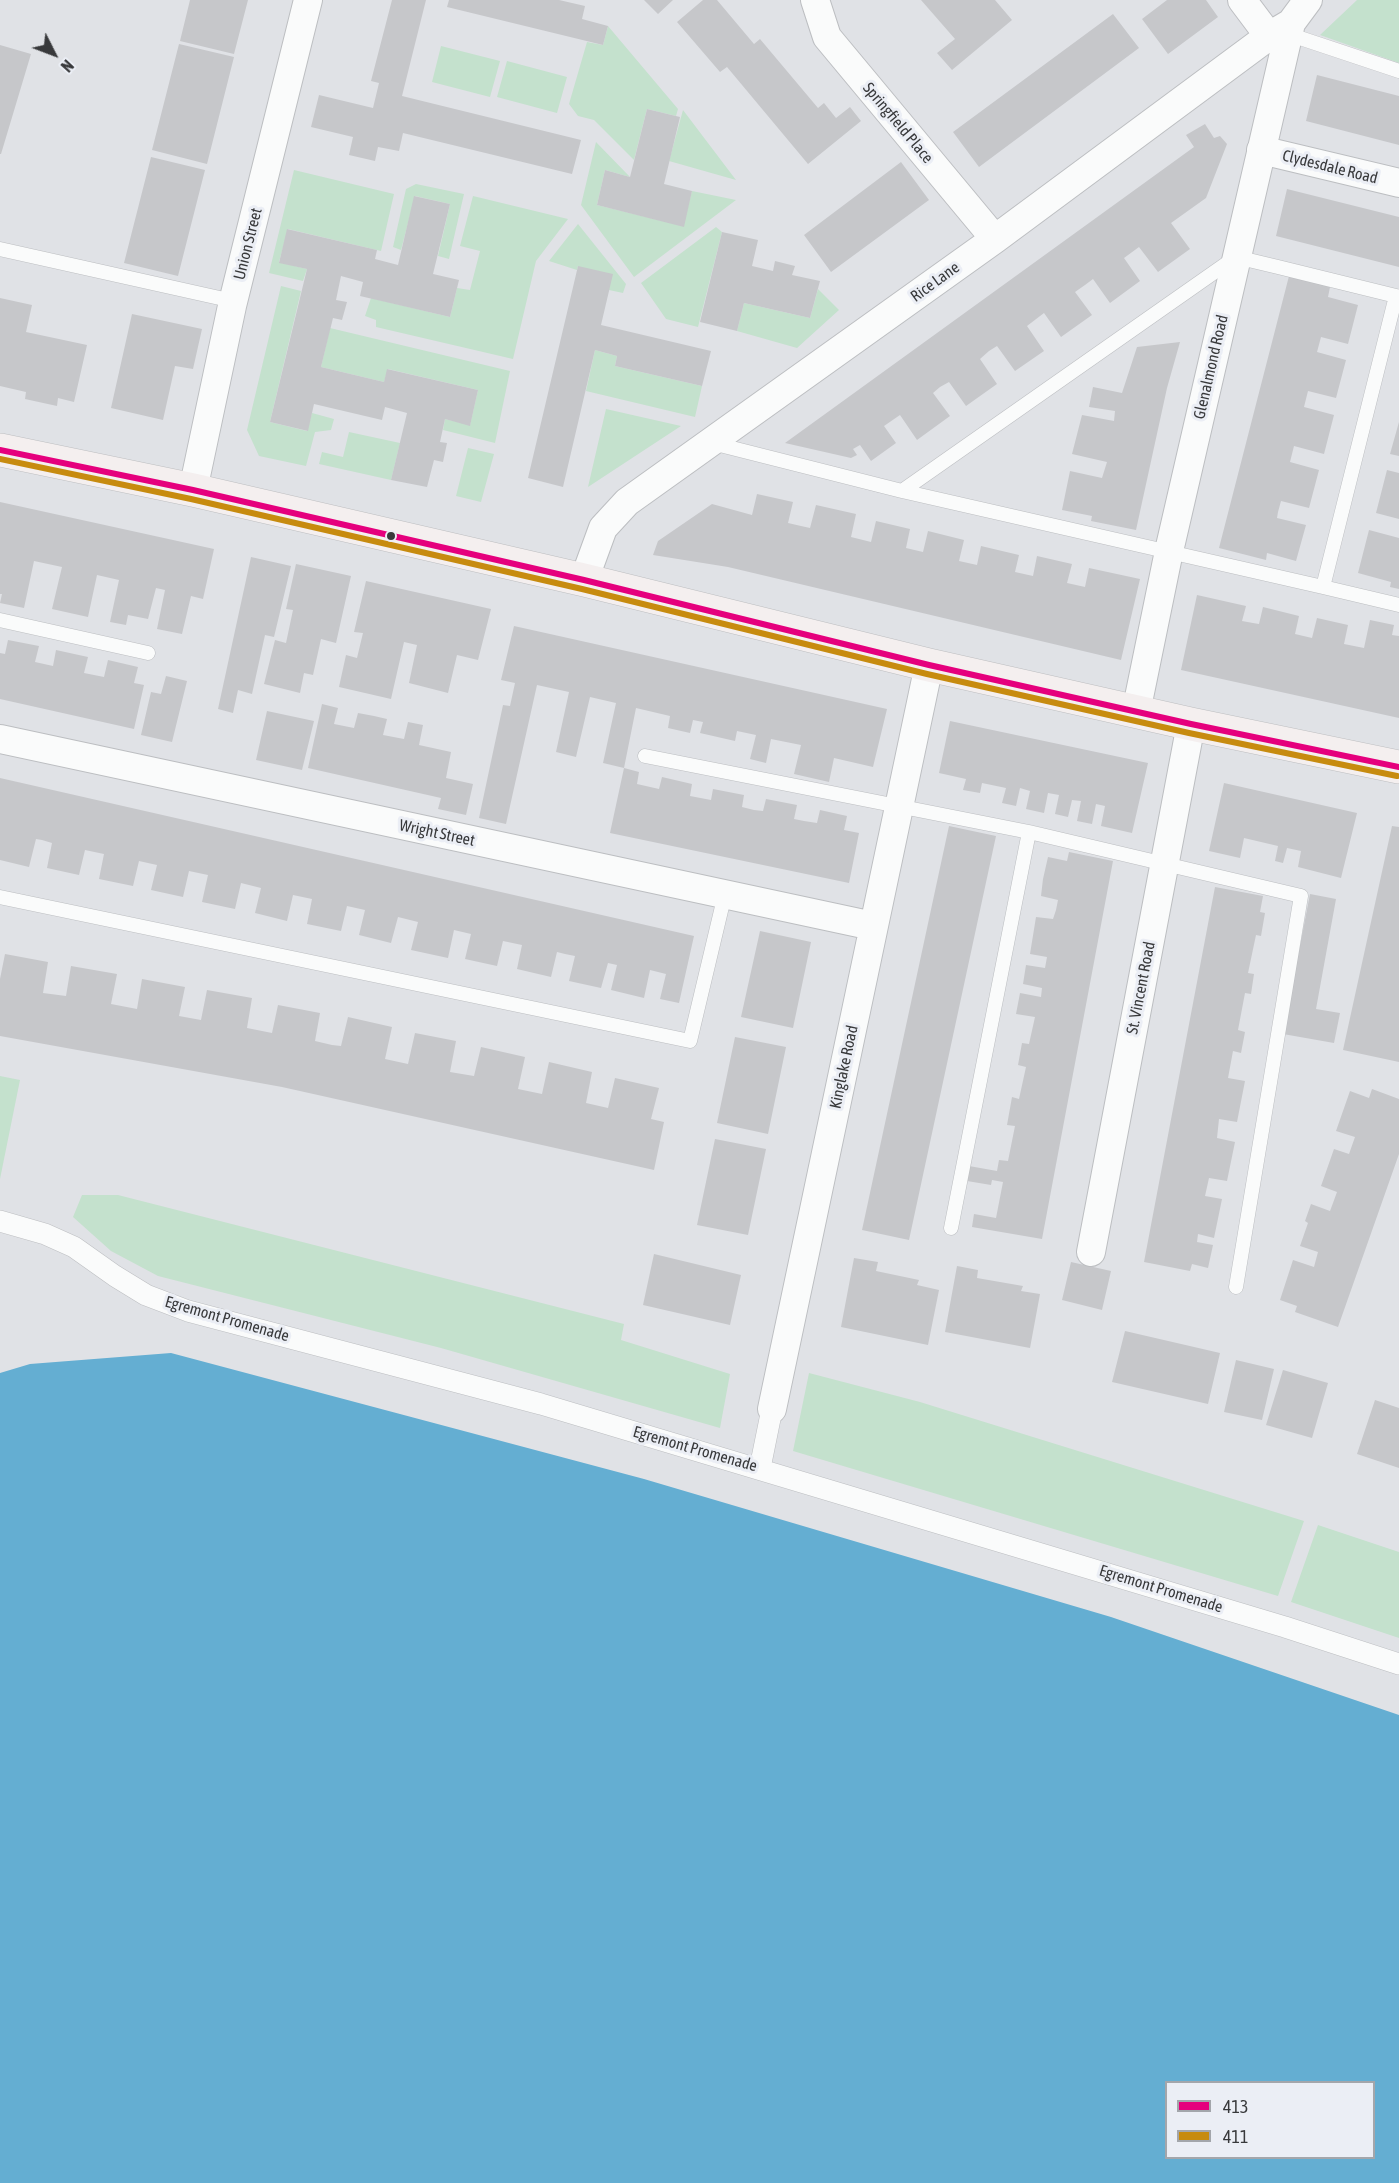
<!DOCTYPE html>
<style>
body{margin:0}
#map{position:relative;width:1399px;height:2183px;overflow:hidden;background:#e0e2e6;font-family:"Asap Condensed",sans-serif}
canvas{display:block}
.legend{position:absolute;left:1165px;top:2081px;width:210px;height:78px;box-sizing:border-box;background:#ebeef5;border:2px solid #a3a6ab;margin:0;padding:8px 10px;list-style:none;font-size:18px;color:#38393b}
.legend li{display:flex;align-items:center;gap:12px;height:30px}
.legend b{width:30px;border:2px solid #a3a6ab}
.north{position:absolute;left:24px;top:24px;width:60px;height:60px;-webkit-text-stroke:4px #ebeef5;paint-order:stroke;rotate:132deg;font-size:16px;font-weight:700;line-height:24px;text-align:center;color:#38393b}
.north::after{content:'';display:block;margin:auto;width:21px;height:27px;background:#38393b;clip-path:polygon(50% 0,100% 100%,50% 72%,0 100%)}
</style>
<div id="map">
<canvas width="1399" height="2183"></canvas>
<ul class="legend">
<li><b style="height:8px;background:#e5007d"></b>413</li>
<li><b style="height:8px;background:#c78b0f"></b>411</li>
</ul>
<div class="north">N</div>
</div>
<script>
const ctx = document.querySelector('canvas').getContext('2d');
ctx.lineJoin = 'round';
function fill(path, color) {
  ctx.fillStyle = color;
  ctx.fill(path, 'evenodd');
}
function poly(rows) {
  const path = new Path2D();
  for (const r of rows) {
    path.moveTo(r[0], r[1]);
    for (let i = 2; i < r.length; i += 2) path.lineTo(r[i], r[i + 1]);
  }
  return path;
}
function stroke(path, color, width, dash) {
  ctx.strokeStyle = color;
  ctx.lineWidth = width;
  ctx.lineCap = dash ? 'butt' : 'round';
  ctx.setLineDash(dash || []);
  ctx.stroke(path);
}
function drawText(font, color, halo, rows, align = 'center') {
  ctx.font = font + ' "Asap Condensed",sans-serif';
  ctx.lineWidth = 6;
  ctx.setLineDash([]);
  ctx.textBaseline = 'middle';
  ctx.strokeStyle = halo;
  ctx.fillStyle = color;
  for (const [text, x, y, turn = 0] of rows) {
    ctx.save();
    ctx.translate(x, y);
    ctx.rotate((+turn || 0) * Math.PI / 180);
    ctx.textAlign = isNaN(turn) ? turn : align;
    if (halo) ctx.strokeText(text, 0, 0);
    ctx.fillText(text, 0, 0);
    ctx.restore();
  }
}
const green = poly([
 [1357,0,1399,0,1399,63,1320,35],
 [608,26,678,109,676,116,647,109,634,160,594,120,578,116,569,104,587,42,603,45],
 [441,46,500,61,490,97,432,82],
 [507,61,567,77,557,113,497,97],
 [683,110,736,180,669,161],
 [596,142,630,177,605,170,597,205,683,226,692,191,736,200,634,277,581,205],
 [294,170,394,194,381,251,288,229,279,262,307,269,303,281,269,273],
 [416,184,464,194,449,259,438,256,450,204,415,196,401,250,393,247,406,189],
 [473,196,568,219,536,261,513,359,376,327,376,320,365,316,371,298,450,317,457,288,470,290,480,251,460,246],
 [578,224,626,284,623,293,609,290,578,266,577,270,549,261],
 [716,227,722,232,698,327,666,319,641,283],
 [281,286,301,291,270,422,307,431,312,413,334,419,331,430,315,432,306,466,259,456,247,430],
 [818,289,839,310,797,348,737,331,744,303,810,318],
 [330,328,510,371,495,443,443,430,445,419,470,425,478,390,388,369,384,382,321,367],
 [595,350,617,356,615,366,702,386,695,417,586,391],
 [606,409,681,426,588,487],
 [349,432,400,443,391,480,319,464,322,452,343,457],
 [468,448,494,454,481,502,456,496],
 [0,1076,20,1080,0,1179],
 [82,1195,118,1195,624,1324,621,1340,730,1374,720,1428,441,1348,158,1276,111,1251,73,1217],
 [809,1373,920,1402,1304,1521,1278,1596,793,1451],
 [1318,1525,1399,1552,1399,1638,1291,1602]
]);
const water = poly([
 [171,1353,644,1479,1111,1617,1399,1715,1399,2183,0,2183,0,1373,30,1364],
 [1166,2082,1374,2082,1374,2158,1166,2158]
]);
const building = poly([
 [190,0,248,0,234,54,180,41],
 [392,0,426,0,402,96,581,140,572,174,403,133,399,151,378,147,375,161,349,155,353,137,311,127,319,95,373,108,379,83,371,81],
 [449,0,559,0,585,6,582,19,608,26,603,45,447,7],
 [644,0,673,0,658,14],
 [703,0,717,0,754,44,760,39,818,108,824,103,836,118,850,107,861,121,808,164,727,67,720,72,677,22],
 [921,0,995,0,1012,20,952,70,937,53,955,39],
 [1167,0,1206,0,1218,17,1168,54,1142,19],
 [1113,14,1139,48,979,167,953,132],
 [179,44,234,57,207,164,152,150],
 [0,45,31,54,1,154,0,154],
 [1317,75,1399,96,1399,145,1306,121],
 [647,109,680,117,664,184,692,191,684,227,597,205,605,170,630,177],
 [1205,124,1214,138,1220,136,1227,144,1206,198,1171,223,1190,249,1158,272,1139,247,1124,258,1140,281,1110,303,1093,279,1085,285,1075,292,1092,315,1061,337,1044,313,1027,326,1044,351,1015,371,997,346,989,351,980,359,997,384,966,406,949,382,940,387,933,393,950,416,917,440,900,415,884,426,896,443,871,461,860,445,853,449,857,455,851,458,785,443,1194,147,1186,135],
 [151,157,205,170,178,276,124,263],
 [901,162,929,200,831,272,804,235],
 [1287,189,1399,217,1399,267,1276,236],
 [414,196,450,204,433,274,459,280,450,317,360,296,363,282,341,276,336,300,347,302,342,320,333,318,321,367,384,382,387,369,478,390,470,426,445,419,440,442,447,443,443,462,434,460,427,487,391,480,407,413,385,407,382,420,314,404,308,431,270,422,307,269,279,263,287,229,377,250,375,259,398,265],
 [722,232,758,240,752,266,773,271,775,261,795,266,792,275,820,281,810,318,744,303,737,331,700,322],
 [578,266,613,274,601,325,711,351,702,386,615,366,617,356,595,350,563,487,528,478],
 [1289,276,1330,287,1328,297,1358,305,1348,344,1321,337,1317,352,1346,360,1336,398,1308,391,1304,407,1334,415,1324,454,1294,446,1290,462,1319,470,1309,508,1281,501,1278,512,1277,518,1306,525,1296,561,1267,553,1266,560,1219,548],
 [0,298,32,305,26,332,87,345,74,402,58,398,57,406,25,399,26,392,0,386],
 [132,314,202,329,193,369,175,366,163,420,111,408],
 [1180,342,1167,388,1136,530,1091,521,1092,516,1062,510,1070,471,1102,478,1107,462,1072,454,1082,415,1114,421,1115,411,1089,407,1093,387,1122,393,1137,347],
 [1399,422,1399,456,1390,454],
 [1387,470,1399,473,1399,519,1376,513],
 [757,494,793,502,788,523,801,526,810,528,816,505,856,514,851,537,871,542,876,521,910,529,906,548,923,552,928,531,964,540,959,561,977,565,981,546,1019,555,1015,572,1033,576,1037,556,1072,564,1067,583,1085,587,1089,568,1140,579,1121,660,728,567,653,555,658,541,712,504,752,515],
 [0,502,214,549,203,599,191,596,182,634,157,629,165,590,156,588,148,619,128,615,126,625,110,622,119,580,97,575,88,617,52,609,62,567,34,561,24,608,0,603,2,594,0,594],
 [1369,530,1399,538,1399,589,1390,587,1391,582,1358,573],
 [251,557,291,566,274,637,265,635,252,694,238,690,233,713,218,709],
 [296,564,351,576,336,643,321,639,313,675,304,673,300,693,264,684,275,640,286,643,293,610,286,609],
 [366,581,491,609,478,660,457,655,448,693,409,683,417,645,404,642,391,699,339,687,346,655,357,658,363,633,354,632],
 [1197,595,1246,606,1242,621,1253,623,1259,624,1263,607,1299,616,1295,634,1312,638,1317,618,1348,625,1344,644,1364,648,1370,620,1394,625,1392,635,1399,636,1399,718,1181,670],
 [514,626,887,709,873,767,834,758,829,782,794,774,801,745,771,739,766,763,750,759,756,735,737,731,735,741,700,733,703,722,693,720,690,733,668,728,670,716,636,708,624,768,603,763,616,703,590,697,576,757,556,752,569,692,537,685,506,824,479,818,503,705,510,706,515,683,501,680],
 [8,640,39,646,35,662,53,666,56,650,88,657,84,673,104,677,108,660,138,667,134,683,144,685,134,729,0,699,0,653,5,654],
 [166,676,187,681,172,742,141,735,151,692,161,694],
 [322,704,338,708,334,724,354,728,358,713,374,716,387,719,383,735,404,739,408,722,423,725,419,745,451,752,446,778,473,784,466,815,438,809,441,798,308,768],
 [267,711,314,721,302,770,256,760],
 [950,721,1148,763,1132,833,1101,826,1105,806,1096,804,1092,824,1077,821,1081,801,1072,800,1068,817,1055,814,1059,795,1048,793,1044,813,1026,809,1030,791,1020,788,1016,806,1002,803,1006,788,982,783,980,793,963,790,966,779,939,773],
 [624,768,639,772,637,784,659,789,662,777,692,784,690,796,711,800,713,789,744,795,742,807,754,810,763,811,766,799,797,805,794,819,804,821,817,823,820,810,847,816,844,830,859,833,849,883,610,833],
 [0,778,694,936,679,1003,660,999,666,974,650,970,644,998,611,990,617,965,608,963,601,988,569,981,575,956,565,954,557,952,551,977,517,969,522,945,503,941,497,966,465,959,471,934,454,930,448,958,411,950,418,922,398,917,391,943,359,935,365,910,347,906,341,931,307,924,312,899,293,895,287,921,255,913,261,888,241,883,235,909,202,902,208,875,189,871,183,897,151,890,157,865,139,861,133,886,99,879,104,854,85,850,79,875,47,868,52,843,42,840,36,839,29,867,0,860],
 [1224,783,1357,813,1341,878,1298,867,1301,851,1287,848,1283,863,1275,861,1278,846,1244,838,1240,858,1209,851],
 [949,826,996,836,909,1240,862,1230],
 [1392,826,1399,827,1399,1062,1343,1050],
 [1069,852,1113,861,1042,1239,972,1227,974,1214,996,1218,1003,1182,992,1180,991,1185,967,1181,969,1166,997,1171,999,1160,1008,1161,1015,1126,1007,1125,1012,1097,1019,1099,1026,1067,1018,1065,1022,1043,1029,1044,1035,1017,1016,1014,1020,993,1041,997,1042,988,1023,984,1026,965,1045,968,1047,957,1030,954,1036,917,1053,919,1056,910,1058,900,1041,896,1043,879,1048,857,1067,861],
 [1215,887,1263,896,1260,912,1265,913,1261,936,1256,935,1248,973,1254,974,1251,994,1245,993,1238,1030,1245,1032,1241,1053,1233,1051,1228,1078,1245,1081,1237,1122,1219,1119,1217,1138,1235,1142,1227,1181,1209,1178,1205,1196,1222,1199,1214,1238,1198,1234,1197,1242,1213,1245,1208,1268,1192,1264,1190,1271,1144,1262],
 [1310,894,1336,899,1316,1009,1340,1013,1334,1043,1283,1034],
 [760,931,811,942,793,1028,741,1017],
 [5,954,48,962,43,993,66,996,71,966,117,974,111,1004,137,1009,142,979,185,987,179,1016,201,1020,207,990,252,998,247,1028,272,1033,278,1005,320,1013,315,1041,332,1045,341,1046,348,1017,392,1027,385,1059,408,1064,415,1033,456,1041,450,1072,474,1076,481,1047,525,1057,518,1089,542,1094,549,1062,592,1072,586,1103,608,1108,615,1078,659,1088,651,1119,664,1122,654,1170,282,1087,0,1036,0,979],
 [735,1037,786,1047,768,1134,717,1123],
 [1372,1089,1399,1099,1399,1154,1338,1327,1295,1312,1297,1306,1280,1300,1293,1260,1314,1267,1318,1252,1300,1246,1308,1223,1305,1221,1311,1204,1330,1211,1333,1203,1337,1192,1321,1186,1334,1149,1349,1154,1355,1137,1336,1131,1350,1091,1369,1098],
 [715,1139,766,1149,748,1235,697,1225],
 [654,1254,741,1275,730,1325,643,1305],
 [854,1258,878,1262,876,1271,919,1280,917,1285,939,1290,928,1345,841,1327],
 [1071,1262,1111,1271,1102,1310,1062,1300],
 [957,1266,978,1270,977,1278,1023,1286,1021,1291,1040,1294,1030,1348,945,1332],
 [1125,1331,1220,1353,1208,1404,1112,1382],
 [1236,1360,1274,1369,1262,1420,1224,1412],
 [1283,1370,1328,1383,1312,1438,1266,1425],
 [1375,1400,1399,1408,1399,1468,1357,1454]
]);
const service = poly([
 [1288,34,1399,71],
 [0,249,233,301],
 [1396,296,1323,587,902,491,1236,257,1278,267,1396,296,1399,297],
 [712,443,902,491],
 [1323,587,1399,605],
 [0,620,148,653],
 [645,756,1029,832,1301,896,1236,1287],
 [0,897,690,1041,725,894],
 [951,1228,1029,832]
]);
const pedestrian = poly([
 [0,1221,45,1234,74,1247,115,1276,146,1295,188,1311,541,1404,1285,1627,1399,1664],
 [760,1468,772,1409]
]);
const minor = poly([
 [815,0,827,37,995,239],
 [1242,0,1269,36],
 [1261,150,1399,183],
 [193,490,232,306,308,0],
 [584,580,603,528,627,502,995,239,1269,36,1291,23,1308,0],
 [1136,712,1169,551,1291,23],
 [0,739,873,926],
 [1091,1252,1191,724],
 [772,1409,929,665]
]);
const primary = poly([
 [0,450,193,490,584,580,929,665,1191,724,1399,767]
]);
const bus1 = poly([
 [0,450,193,490,584,580,929,665,1191,724,1399,767]
]);
const bus2 = poly([
 [0,459,191,499,582,589,927,674,1189,733,1397,776]
]);
const markers = [
 [391,536,5,"#38393b"]
];
const streetNames = [
 ["Springfield Place",898,123,50],
 ["Clydesdale Road",1330,167,14],
 ["Union Street",248,244,-76],
 ["Rice Lane",935,282,-36],
 ["Glenalmond Road",1211,367,-77],
 ["Wright Street",437,833,12],
 ["St. Vincent Road",1141,988,-79],
 ["Kinglake Road",844,1067,-78],
 ["Egremont Promenade",227,1319,16],
 ["Egremont Promenade",695,1449,16],
 ["Egremont Promenade",1161,1589,17]
];
fill(green, '#c4e1cd');
fill(water, '#64aed2');
fill(building, '#c6c7ca');
stroke(service, '#bcbec1', 15);
stroke(pedestrian, '#bcbec1', 22);
stroke(minor, '#bcbec1', 30);
stroke(primary, '#bdbec0', 34);
stroke(service, '#fafbfb', 14);
stroke(pedestrian, '#fafbfb', 21);
stroke(minor, '#fafbfb', 28);
stroke(primary, '#f4efef', 33);
stroke(bus1, '#e5007d', 6);
stroke(bus2, '#c78b0f', 6);
for (const [x, y, r, color] of markers) {
  const dot = new Path2D();
  dot.arc(x, y, r, 0, 2 * Math.PI);
  ctx.fillStyle = color;
  ctx.fill(dot);
  stroke(dot, '#ebeef5', 2);
}
drawText('16px', '#38393b', '#ebeef5', streetNames);
</script>
